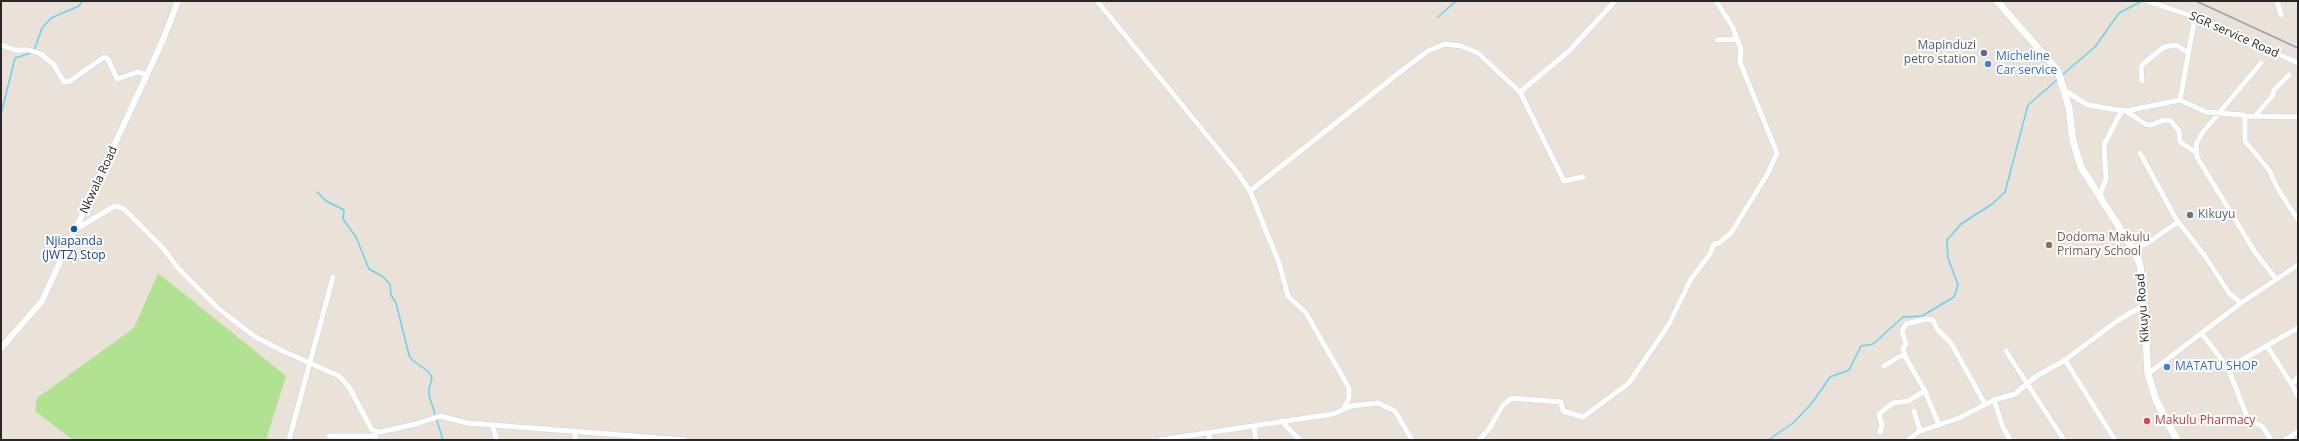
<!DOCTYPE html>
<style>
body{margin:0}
#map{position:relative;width:2299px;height:441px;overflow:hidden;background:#eae1d8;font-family:"Open Sans",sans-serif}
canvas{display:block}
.frame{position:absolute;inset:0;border:2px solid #272727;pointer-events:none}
</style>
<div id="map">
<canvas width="2299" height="441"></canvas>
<div class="frame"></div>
</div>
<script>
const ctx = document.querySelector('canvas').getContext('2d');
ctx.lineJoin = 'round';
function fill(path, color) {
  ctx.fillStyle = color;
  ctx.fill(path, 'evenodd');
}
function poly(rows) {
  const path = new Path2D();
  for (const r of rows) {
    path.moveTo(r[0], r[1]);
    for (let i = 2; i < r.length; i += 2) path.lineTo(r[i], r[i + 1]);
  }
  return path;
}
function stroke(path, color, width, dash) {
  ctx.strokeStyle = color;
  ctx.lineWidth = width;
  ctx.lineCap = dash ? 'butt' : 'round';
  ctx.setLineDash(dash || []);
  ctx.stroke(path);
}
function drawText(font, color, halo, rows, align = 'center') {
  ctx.font = font + ' "Open Sans",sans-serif';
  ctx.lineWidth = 4;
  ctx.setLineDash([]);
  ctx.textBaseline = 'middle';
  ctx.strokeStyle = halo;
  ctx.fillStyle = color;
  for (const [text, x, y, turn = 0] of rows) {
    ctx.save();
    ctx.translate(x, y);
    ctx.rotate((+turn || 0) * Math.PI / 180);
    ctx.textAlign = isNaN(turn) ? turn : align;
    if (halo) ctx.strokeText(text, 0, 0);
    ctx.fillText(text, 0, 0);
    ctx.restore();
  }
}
const green = poly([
 [158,273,286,376,266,440,73,440,35,411,37,398,134,328]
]);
const stream = poly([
 [1438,17,1456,1],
 [34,51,42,28,51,18,79,6,82,1],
 [2062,75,2095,47,2119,13,2142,1],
 [1,114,15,58,31,53],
 [317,192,326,201,344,210,343,219,356,237,369,269,382,276,390,284,391,295,396,303,409,355,412,360,429,372,432,378,429,389,429,395,443,440],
 [1768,440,1793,423,1812,403,1830,377,1849,370,1861,346,1873,344,1903,317,1922,316,1954,297,1958,285,1948,258,1947,240,1961,224,1992,204,2005,192,2028,105,2058,79]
]);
const minor = poly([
 [1097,1,1237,172,1250,191,1279,263,1288,296,1306,313,1349,388,1349,398,1343,410],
 [1716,1,1732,26,1737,39,1717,40],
 [2147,1,2195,17,2298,63],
 [2277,1,2281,15],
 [1,45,15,50,29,50,41,54,54,65,64,82,70,81,104,57,108,59,117,79,138,72,147,75],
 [2261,63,2203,132,2196,144,2197,157,2255,252,2276,279],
 [2142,81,2141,68,2143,64,2164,47,2176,45,2187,52],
 [2065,91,2088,105,2112,109,2126,111,2180,100,2206,112,2243,115,2245,118,2245,141,2269,170,2278,189,2298,220],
 [2180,100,2195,17],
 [2126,111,2145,124,2151,125,2164,120,2171,121,2179,131,2180,142,2197,153],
 [2256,115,2273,95,2274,90,2289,75],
 [2244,116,2298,117],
 [2140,153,2176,219,2205,256,2229,293,2241,303],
 [1583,177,1564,181,1520,92,1569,51,1615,1],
 [1250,191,1400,72,1428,51,1445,44,1461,46,1478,53,1520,92],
 [2099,197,2106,179,2104,145,2122,110],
 [76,229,113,207,117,206,124,209,163,248,178,268,219,309,254,336,285,352,339,376,349,387,372,430,380,432,416,424,440,416,467,423,685,440],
 [2132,248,2146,244,2178,222],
 [2202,334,2228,368,2248,419,2263,427,2271,440],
 [2267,346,2292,385],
 [2006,351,2064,440],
 [1905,356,1903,348,1906,344,1902,331,1906,324,1926,319,1933,320,1937,329,1951,343,1985,404],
 [2065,360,2115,440],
 [1884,366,1900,356,1905,356,1925,391,1939,425],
 [2228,368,2298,328],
 [2148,374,2241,303,2298,265],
 [2298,377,2292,385,2298,397],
 [1994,400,2003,427,2010,440],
 [1914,411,1920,431],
 [1281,421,1300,440],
 [492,425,497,440],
 [1254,426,1256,440],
 [1880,432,1882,425,1879,414,1893,403,1908,401,1925,391],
 [1208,433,1210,440],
 [329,436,376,436],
 [289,440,333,277],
 [575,440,575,431],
 [1160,440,1333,414,1351,406,1378,403,1395,411,1412,440],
 [1479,440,1489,429,1503,405,1512,398,1561,402,1563,411,1583,417,1629,383,1669,324,1691,279,1710,254,1714,244,1719,243,1731,233,1768,173,1777,153,1740,62,1741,49,1737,39],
 [1908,440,1920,431,1959,418,1994,400,2015,394,2035,377,2065,360,2117,321,2144,305],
 [2285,440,2298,432]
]);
const tertiary = poly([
 [1,348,42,301,163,40,178,1]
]);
const secondary = poly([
 [1997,1,2058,71,2069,108,2073,141,2081,167,2135,252,2140,265,2143,293,2148,374,2156,400,2177,440]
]);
const rail = poly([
 [2196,1,2298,48]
]);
const markers = [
 [1984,53,4,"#5c6f8a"],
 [1988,64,4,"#3f7fe0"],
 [2190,215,4,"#6b7280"],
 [74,229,4,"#1a4fb4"],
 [2049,245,4,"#8d6e63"],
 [2167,367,4,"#3f7fe0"],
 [2147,421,4,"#e0444e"]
];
const streetNames = [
 ["SGR service Road",2234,35,24],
 ["Nkwala Road",99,180,-65],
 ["Kikuyu Road",2143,308,-94]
];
const serviceNames = [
 ["Mapinduzi",1976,46],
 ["petro station",1976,60]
];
const shopNames = [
 ["Micheline",1996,57],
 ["Car service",1996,71],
 ["MATATU SHOP",2175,367]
];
const worshipNames = [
 ["Kikuyu",2198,215]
];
const educationNames = [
 ["Dodoma Makulu",2057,238],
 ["Primary School",2057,252]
];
const transitNames = [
 ["Njiapanda",74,242],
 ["(JWTZ) Stop",74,256]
];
const healthNames = [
 ["Makulu Pharmacy",2155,421]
];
fill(green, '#b1e292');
stroke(stream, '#67d2ef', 1.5);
stroke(minor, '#cdd2e1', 6);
stroke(tertiary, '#cdd2e1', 7);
stroke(secondary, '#cdd2e1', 8);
stroke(minor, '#fff', 5);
stroke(tertiary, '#fff', 6);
stroke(secondary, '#fff', 7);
stroke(rail, '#9b9fb2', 1.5);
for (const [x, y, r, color] of markers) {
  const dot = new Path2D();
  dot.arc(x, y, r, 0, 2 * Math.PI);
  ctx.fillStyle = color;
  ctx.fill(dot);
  stroke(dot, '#fff', 1.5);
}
drawText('12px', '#272727', '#fff', streetNames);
drawText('12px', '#4e5e75', '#fff', serviceNames, 'right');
drawText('12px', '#366cbe', '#fff', shopNames, 'left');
drawText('12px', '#5b616d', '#fff', worshipNames, 'left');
drawText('12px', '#785e54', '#fff', educationNames, 'left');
drawText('12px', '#164399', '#fff', transitNames);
drawText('12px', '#be3a42', '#fff', healthNames, 'left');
</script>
